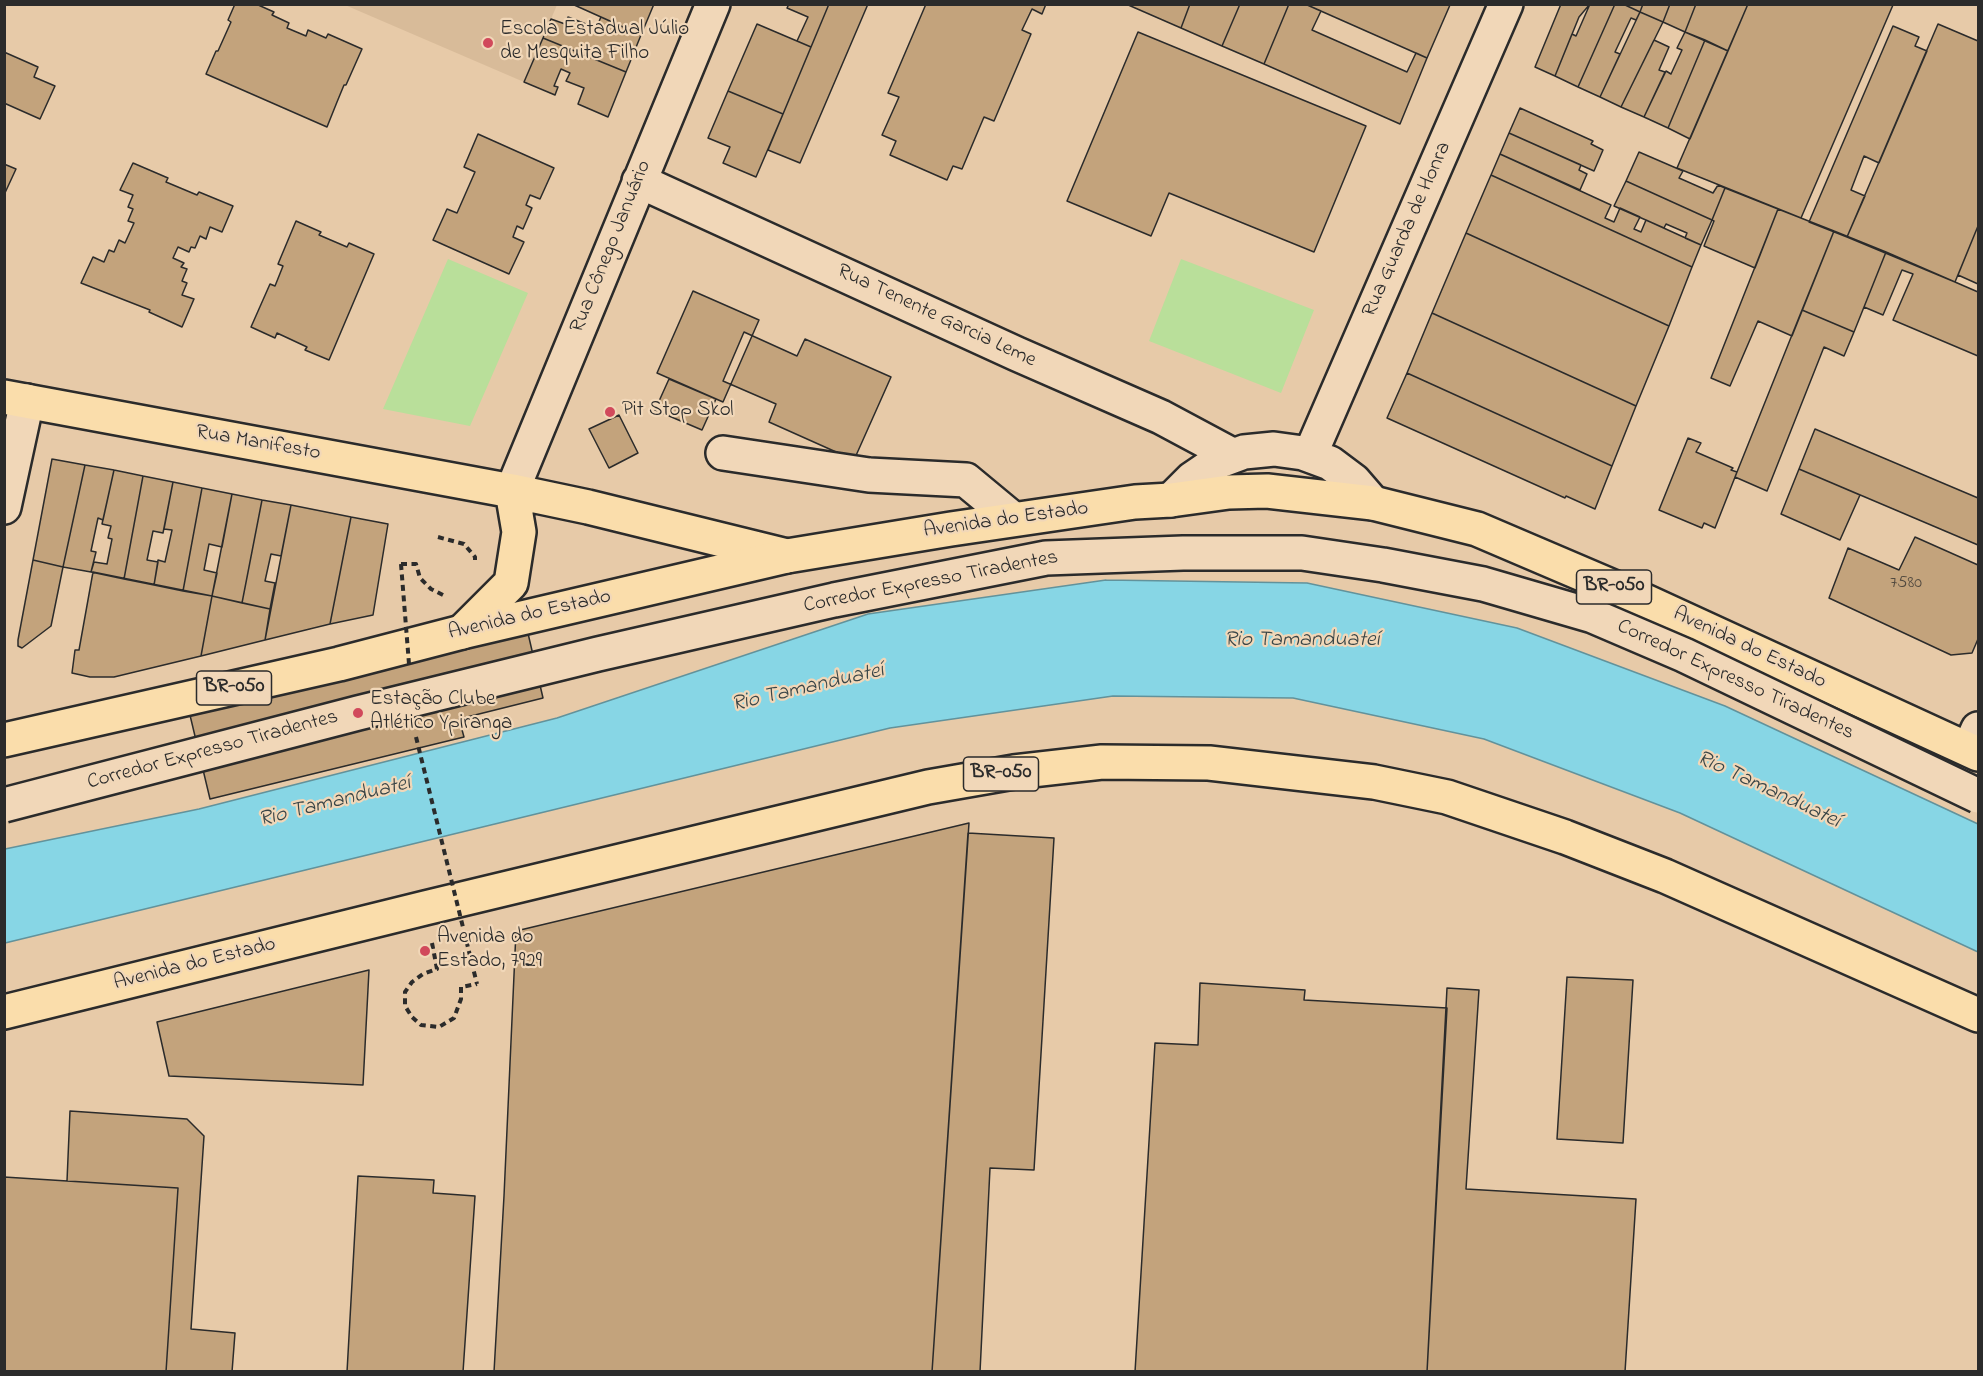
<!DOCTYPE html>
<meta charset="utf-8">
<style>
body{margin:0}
#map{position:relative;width:1983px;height:1376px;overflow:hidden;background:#e7caa8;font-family:"Indie Flower",sans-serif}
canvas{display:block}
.frame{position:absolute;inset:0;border:6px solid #2b2b2b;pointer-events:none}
</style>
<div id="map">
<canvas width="1983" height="1376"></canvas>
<div class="frame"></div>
</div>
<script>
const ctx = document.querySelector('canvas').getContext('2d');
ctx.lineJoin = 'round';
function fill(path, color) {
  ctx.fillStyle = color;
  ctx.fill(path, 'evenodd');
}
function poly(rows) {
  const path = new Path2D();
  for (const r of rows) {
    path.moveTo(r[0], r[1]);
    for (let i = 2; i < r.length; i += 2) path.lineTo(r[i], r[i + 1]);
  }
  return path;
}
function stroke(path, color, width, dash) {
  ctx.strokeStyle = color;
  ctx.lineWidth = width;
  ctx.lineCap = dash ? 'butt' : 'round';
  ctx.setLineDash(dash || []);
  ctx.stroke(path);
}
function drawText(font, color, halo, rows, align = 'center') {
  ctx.font = font + ' "Indie Flower",sans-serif';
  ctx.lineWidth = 4.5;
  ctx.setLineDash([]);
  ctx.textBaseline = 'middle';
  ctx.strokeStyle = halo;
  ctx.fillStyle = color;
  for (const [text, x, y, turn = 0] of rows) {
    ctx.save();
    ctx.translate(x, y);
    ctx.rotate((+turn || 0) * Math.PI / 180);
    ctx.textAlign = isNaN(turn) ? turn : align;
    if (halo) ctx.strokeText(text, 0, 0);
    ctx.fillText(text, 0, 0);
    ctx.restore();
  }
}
const built = poly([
 [345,5,557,5,524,82]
]);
const green = poly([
 [448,259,528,293,470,426,383,409],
 [1181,259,1314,310,1281,393,1149,341]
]);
const water = poly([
 [1106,580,1307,583,1517,628,1725,706,1978,824,1978,952,1680,813,1484,739,1293,698,1113,696,890,728,5,943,5,849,199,809,557,718,868,614,1106,580]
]);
const building = poly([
 [235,4,256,4,274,12,272,15,289,23,287,28,306,36,308,30,326,38,328,34,362,49,346,85,344,85,337,102,327,127,206,74,216,51,218,51,231,22,228,20,235,4],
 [572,4,654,4,641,35,572,4],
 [789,4,829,4,811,47,797,41,808,17,787,8,789,4],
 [829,4,868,4,800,163,768,150,829,4],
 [926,4,1046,4,1042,14,1032,9,1022,30,1031,34,994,121,984,117,962,169,953,166,947,180,890,155,896,141,882,135,899,97,888,93,926,4],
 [1126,4,1190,4,1181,28,1126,4],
 [1190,4,1240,4,1222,46,1181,28,1190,4],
 [1240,4,1289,4,1264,64,1222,46,1240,4],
 [1289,4,1305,4,1321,11,1312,30,1407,72,1416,53,1427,58,1400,124,1264,64,1289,4],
 [1305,4,1448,4,1450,5,1427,58,1305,4],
 [1561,4,1590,4,1579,17,1555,76,1535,67,1561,4],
 [1590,4,1615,4,1578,87,1555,76,1572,34,1576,36,1590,4],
 [1615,4,1623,4,1640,12,1636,20,1631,18,1615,52,1620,54,1600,97,1578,87,1615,4],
 [1623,4,1643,4,1640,12,1623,4],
 [1643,4,1670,4,1663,22,1640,12,1643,4],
 [1670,4,1696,4,1685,32,1663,22,1670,4],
 [1696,4,1748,4,1728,51,1685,32,1696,4],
 [1748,4,1893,5,1801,218,1677,168,1748,4],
 [1640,12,1663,22,1621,107,1600,97,1640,12],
 [568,17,596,28,601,17,641,35,626,72,543,38,551,19,565,24,568,17],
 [757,24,811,47,783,114,728,91,757,24],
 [1938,24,1978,41,1978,226,1955,282,1847,237,1938,24],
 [1893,26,1919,37,1915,46,1927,51,1879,163,1864,156,1851,190,1865,196,1847,237,1809,222,1893,26],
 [1138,32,1366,126,1314,252,1169,193,1151,236,1067,201,1138,32],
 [1685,32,1705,40,1668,128,1644,117,1666,71,1671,74,1682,50,1677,48,1685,32],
 [543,38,626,72,608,117,578,104,584,88,566,81,570,73,561,69,554,86,558,87,555,95,524,82,543,38],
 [1654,40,1669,47,1659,70,1665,72,1644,117,1621,107,1654,40],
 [1705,40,1728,51,1690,139,1668,128,1705,40],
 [4,52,38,67,34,77,55,86,40,119,4,103,4,52],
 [728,91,783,114,756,177,723,163,730,147,708,138,728,91],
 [1520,108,1593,141,1591,144,1603,150,1594,171,1509,133,1520,108],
 [1509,133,1581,165,1579,170,1587,174,1580,190,1500,154,1509,133],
 [478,134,554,168,540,199,530,195,526,205,532,208,523,229,517,226,513,237,524,242,509,274,433,240,447,209,457,213,475,172,464,167,478,134],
 [1639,152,1683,171,1679,178,1713,193,1718,185,1725,188,1712,220,1626,181,1639,152],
 [1500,154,1611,205,1605,218,1614,222,1620,208,1640,217,1634,229,1641,232,1646,220,1701,245,1692,267,1491,175,1500,154],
 [133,163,168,178,166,182,197,195,199,192,233,206,222,232,210,227,206,239,200,236,195,248,191,247,189,252,178,247,173,258,184,263,181,267,187,269,182,281,187,283,182,295,194,299,182,327,149,312,150,310,81,283,93,257,104,262,109,250,114,252,119,240,125,243,134,223,128,221,133,209,128,207,133,195,120,190,133,163],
 [4,164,16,169,4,195,4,164],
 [1491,175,1692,267,1669,326,1466,233,1491,175],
 [1626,181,1712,220,1701,245,1685,238,1687,233,1666,224,1664,228,1614,206,1626,181],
 [1725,188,1778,209,1755,268,1704,246,1714,221,1712,220,1725,188],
 [1778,209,1834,231,1792,336,1758,321,1730,386,1711,378,1778,209],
 [296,221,321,232,319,235,347,247,349,243,374,254,329,360,305,350,307,347,277,333,275,338,251,327,270,284,275,286,283,266,278,264,296,221],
 [1978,226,1978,284,1958,275,1978,226],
 [1834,231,1886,252,1854,332,1802,310,1834,231],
 [1466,233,1669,326,1636,406,1432,313,1466,233],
 [1886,252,1978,292,1978,356,1893,320,1913,274,1902,270,1883,315,1864,307,1886,252],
 [693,291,759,320,723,402,657,373,693,291],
 [1802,310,1854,332,1844,356,1824,347,1767,491,1735,477,1802,310],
 [1432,313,1636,406,1612,466,1407,373,1432,313],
 [744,332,797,356,805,339,891,377,854,460,769,422,776,404,723,381,744,332],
 [1407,373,1612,466,1595,509,1566,496,1565,498,1387,418,1407,373],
 [669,379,716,399,702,430,655,410,669,379],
 [619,415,638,453,609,468,589,429,619,415],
 [1815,429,1978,498,1978,545,1799,469,1815,429],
 [1688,438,1701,443,1696,452,1733,468,1731,470,1737,472,1715,528,1704,523,1702,528,1659,510,1688,438],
 [52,459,85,465,63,567,33,560,52,459],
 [85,465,114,470,103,520,98,518,91,551,96,552,91,572,63,567,85,465],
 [1799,469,1860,495,1840,540,1781,514,1799,469],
 [114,470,143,476,124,579,91,572,94,562,107,564,112,539,108,538,111,526,102,524,114,470],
 [143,476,173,482,163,533,153,531,147,560,158,562,154,585,124,579,143,476],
 [173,482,202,488,183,591,154,585,158,560,165,562,172,530,164,529,173,482],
 [202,488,232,494,222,547,209,544,204,570,217,573,212,596,183,591,202,488],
 [232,494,262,500,242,603,212,596,232,494],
 [262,500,291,505,281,556,271,554,265,581,275,583,270,609,242,603,262,500],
 [291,505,351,517,330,624,265,640,291,505],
 [351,517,388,524,373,615,330,624,351,517],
 [1915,537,1978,565,1978,639,1972,653,1951,655,1829,598,1848,548,1899,570,1915,537],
 [33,560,63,567,51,626,22,648,18,646,18,640,33,560],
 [93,572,212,596,201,656,114,677,90,677,72,673,75,650,79,650,93,572],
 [212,596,270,609,265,640,201,656,212,596],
 [527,629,543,698,459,719,464,737,210,799,189,711,527,629],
 [969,823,932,1372,494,1372,504,1196,516,931,969,823],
 [968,833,1054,838,1034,1170,990,1168,980,1372,932,1372,968,833],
 [369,970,363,1085,169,1076,157,1022,369,970],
 [1567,977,1633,980,1623,1143,1557,1139,1567,977],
 [1200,983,1305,990,1304,1000,1447,1008,1427,1372,1135,1372,1155,1043,1198,1045,1200,983],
 [1447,988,1479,990,1466,1189,1636,1199,1625,1372,1427,1372,1447,988],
 [70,1111,187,1119,204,1136,191,1329,235,1333,232,1372,166,1372,178,1188,67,1181,70,1111],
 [358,1176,434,1180,433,1193,475,1196,463,1372,347,1372,358,1176],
 [4,1177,178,1188,166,1372,4,1372,4,1177]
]);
const path = poly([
 [438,537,464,544,475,557,475,560],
 [401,564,416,564,420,578,431,589,443,595,447,594],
 [432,943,437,969,423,974,412,982,405,992,405,1006,412,1017,421,1025,439,1027,454,1018,461,999,461,987,477,984]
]);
const minor = poly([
 [639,181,1017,354,1161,417,1232,455],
 [723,453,869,475,966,480,1013,519],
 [1310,455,1506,4],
 [512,491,713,4],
 [1171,500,1192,479,1217,462,1244,452,1274,449,1303,453,1330,463,1354,481,1373,503],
 [4,507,27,401],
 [1969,749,1978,729]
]);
const major = poly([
 [4,397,512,491,588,507,787,556],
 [462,632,511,583,519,532,512,491]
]);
const highway = poly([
 [4,740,339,664,462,632,787,556,951,529,1135,502,1171,500,1229,492,1267,491,1373,503,1477,529,1634,596,1978,754],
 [4,1012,425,908,928,787,1014,772,1102,762,1209,763,1374,782,1447,797,1565,837,1665,876,1978,1015]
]);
const pathBridge = poly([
 [401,564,409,664],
 [416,737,477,984]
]);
const minorBridge = poly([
 [4,805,358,713,598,654,834,600,1046,558,1183,553,1302,553,1383,565,1483,584,1593,616,1684,655,1978,796]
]);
const markers = [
 [488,43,6,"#d1495b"],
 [610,412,6,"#d1495b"],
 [358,713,6,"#d1495b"],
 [425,951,6,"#d1495b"]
];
const numberNames = [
 ["7580",1906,584]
];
const shields = [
 [1614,587,75],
 [234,688,75],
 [1001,774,75]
];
const shieldNames = [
 ["BR-050",1614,587],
 ["BR-050",234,688],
 ["BR-050",1001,774]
];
const poiNames = [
 ["Escola Estadual Júlio",500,31],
 ["de Mesquita Filho",500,55],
 ["Pit Stop Skol",622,412],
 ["Estação Clube",370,701],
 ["Atlético Ypiranga",370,725],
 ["Avenida do",437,939],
 ["Estado, 7929",437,963]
];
const streetNames = [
 ["Rua Guarda de Honra",1408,230,-66],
 ["Rua Cônego Januário",612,247,-68],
 ["Rua Tenente Garcia Leme",936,317,25],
 ["Rua Manifesto",258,444,10],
 ["Avenida do Estado",1006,521,-8],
 ["Corredor Expresso Tiradentes",931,583,-11],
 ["Avenida do Estado",530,616,-13],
 ["Avenida do Estado",1749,649,25],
 ["Corredor Expresso Tiradentes",1735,681,25],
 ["Corredor Expresso Tiradentes",213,751,-15],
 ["Avenida do Estado",195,965,-14]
];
const waterNames = [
 ["Rio Tamanduateí",1302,641],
 ["Rio Tamanduateí",808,689,-13],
 ["Rio Tamanduateí",1768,791,25],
 ["Rio Tamanduateí",335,803,-14]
];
fill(built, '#d8bb99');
fill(green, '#b9df9a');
fill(water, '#87d6e5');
stroke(water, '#62929b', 1.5);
fill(building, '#c3a37c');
stroke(building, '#2b2b2b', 1.5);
stroke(minor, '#2b2b2b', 38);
stroke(major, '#2b2b2b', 38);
stroke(highway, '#2b2b2b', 38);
stroke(path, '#2b2b2b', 4, [6, 4.5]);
stroke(minor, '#f1d7b8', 33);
stroke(major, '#faddab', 33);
stroke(highway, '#faddab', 33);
stroke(minorBridge, '#2b2b2b', 38, []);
stroke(pathBridge, '#2b2b2b', 4, [6, 4.5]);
stroke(minorBridge, '#f1d7b8', 33);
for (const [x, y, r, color] of markers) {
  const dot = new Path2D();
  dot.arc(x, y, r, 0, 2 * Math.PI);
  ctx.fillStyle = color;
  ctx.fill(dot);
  stroke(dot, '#f1d7b8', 2);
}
drawText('18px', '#51493f', null, numberNames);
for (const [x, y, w] of shields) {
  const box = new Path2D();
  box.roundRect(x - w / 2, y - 17, w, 34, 4.5);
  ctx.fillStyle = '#f1d7b8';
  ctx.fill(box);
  stroke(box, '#2b2b2b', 1.5);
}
drawText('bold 20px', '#2b2b2b', null, shieldNames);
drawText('21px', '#2b2b2b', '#f1d7b8', poiNames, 'left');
drawText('21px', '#2b2b2b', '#f1d7b8', streetNames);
drawText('italic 22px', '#394547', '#f1d7b8', waterNames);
</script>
